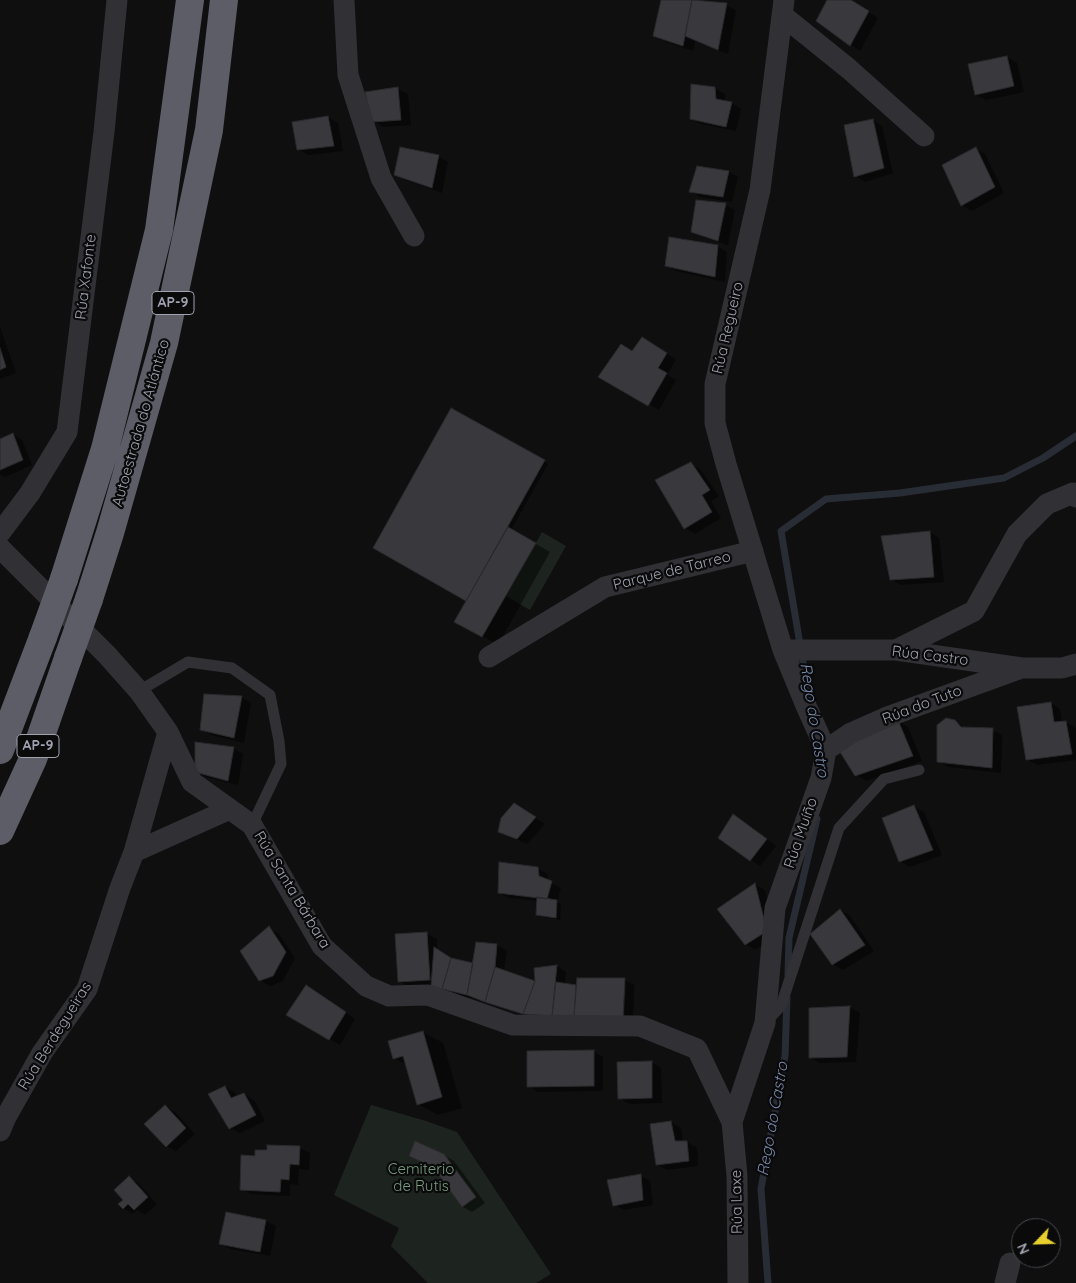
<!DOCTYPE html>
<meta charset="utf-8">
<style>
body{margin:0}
#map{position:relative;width:1076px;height:1283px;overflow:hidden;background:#0f0f10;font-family:Quicksand,sans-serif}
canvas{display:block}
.north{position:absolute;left:1011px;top:1218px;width:50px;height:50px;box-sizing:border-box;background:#0a0a0b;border:1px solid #46474d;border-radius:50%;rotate:246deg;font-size:14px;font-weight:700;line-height:20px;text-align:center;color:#a0a2b0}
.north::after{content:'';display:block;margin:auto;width:18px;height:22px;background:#e8d12f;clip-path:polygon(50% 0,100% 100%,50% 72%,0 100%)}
</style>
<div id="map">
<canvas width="1076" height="1283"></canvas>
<div class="north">N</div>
</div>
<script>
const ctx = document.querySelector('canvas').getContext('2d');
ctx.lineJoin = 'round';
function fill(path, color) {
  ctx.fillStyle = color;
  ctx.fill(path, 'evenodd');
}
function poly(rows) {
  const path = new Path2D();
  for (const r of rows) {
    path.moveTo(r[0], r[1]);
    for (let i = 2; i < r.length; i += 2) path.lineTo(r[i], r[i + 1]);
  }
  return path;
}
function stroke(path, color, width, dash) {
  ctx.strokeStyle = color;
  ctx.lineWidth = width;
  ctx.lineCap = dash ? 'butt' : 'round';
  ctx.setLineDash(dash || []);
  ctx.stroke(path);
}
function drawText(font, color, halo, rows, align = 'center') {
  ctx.font = font + ' Quicksand,sans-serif';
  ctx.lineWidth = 4.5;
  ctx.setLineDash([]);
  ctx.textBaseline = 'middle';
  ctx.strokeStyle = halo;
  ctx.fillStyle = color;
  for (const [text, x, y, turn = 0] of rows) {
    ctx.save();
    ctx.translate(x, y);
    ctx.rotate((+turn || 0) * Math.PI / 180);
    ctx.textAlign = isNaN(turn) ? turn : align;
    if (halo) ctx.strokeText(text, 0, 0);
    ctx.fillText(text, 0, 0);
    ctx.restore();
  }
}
const green = poly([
 [542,532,566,546,530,610,506,596],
 [371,1105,426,1121,457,1132,551,1274,536,1283,428,1283,391,1246,399,1228,334,1195]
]);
const shadow = poly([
 [663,0,691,0,726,5,736,10,728,54,695,41,693,51,664,41,654,36],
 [828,0,849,0,878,18,860,51,818,21],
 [1007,57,1017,63,1024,92,986,100,976,95],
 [715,88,725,94,725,102,732,103,741,109,736,131,701,124,691,119],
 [398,89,408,94,411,125,383,127,374,121],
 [328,117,338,123,343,151,308,155,298,149],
 [873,120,882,126,893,173,865,182,855,176],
 [976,149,985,154,1004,193,972,211,962,205],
 [438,156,448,162,442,193,405,180,395,174],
 [729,172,738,177,732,202,700,197,690,191],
 [725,205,735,210,728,245,703,237,693,231],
 [717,246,727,252,725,282,676,271,666,266],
 [0,327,16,373,0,379],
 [642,339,676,359,667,375,676,380,659,410,600,376,633,352],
 [452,409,548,464,511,530,550,552,498,645,456,621,468,601],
 [13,434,22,440,32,465,5,477,0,474,0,440],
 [690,464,700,469,719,496,711,501,721,518,695,534,685,528,657,481],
 [930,532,939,538,944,582,901,585,891,579],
 [241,697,251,703,244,743,211,735,201,729],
 [1051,703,1060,709,1062,723,1066,722,1076,728,1076,760,1037,765,1027,759],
 [898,721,908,727,922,761,866,781,856,775],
 [955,721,966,728,992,730,1002,735,1001,773,948,767,938,761],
 [233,748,243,754,238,785,206,777,196,771],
 [914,807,924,812,942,855,910,867,900,861],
 [524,810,545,824,527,844,500,831],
 [733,815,776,846,760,866,751,860],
 [538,869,548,874,548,881,561,888,557,902,561,904,560,920,542,917,537,915,538,901,509,898,499,893],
 [755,885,765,890,776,937,755,950,746,944],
 [841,910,850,916,874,951,843,970,833,964,812,934],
 [269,928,279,934,295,958,283,981,270,986,260,980],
 [427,934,437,939,437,951,451,959,474,964,477,943,497,945,507,951,504,971,536,983,557,966,566,972,565,985,578,987,625,980,634,985,633,1023,624,1023,626,983,624,983,622,1022,534,1018,478,1000,442,991,409,987,399,981],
 [316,992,355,1019,340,1045,288,1015],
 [850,1007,860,1013,856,1062,820,1063,810,1058,810,1009],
 [423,1032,443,1043,462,1108,438,1115,418,1104,407,1065,394,1058],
 [593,1051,603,1057,603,1091,538,1092,529,1086],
 [652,1063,661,1068,662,1103,629,1104,619,1098],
 [225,1087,235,1093,237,1097,244,1094,254,1100,265,1121,240,1133,230,1128],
 [165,1106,175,1112,195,1134,176,1151,167,1146],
 [671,1122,681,1128,683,1142,687,1142,697,1148,698,1166,667,1170,657,1164],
 [300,1148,310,1153,309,1170,299,1169,298,1185,290,1184,290,1196,251,1194,241,1189,256,1157],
 [444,1155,454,1161,485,1203,472,1212,463,1207,435,1168,410,1156],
 [641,1176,650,1181,653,1205,624,1210,614,1205],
 [129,1178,138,1183,157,1204,145,1215,137,1210,133,1214,123,1208],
 [227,1214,266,1221,276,1226,270,1256,230,1249,220,1243]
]);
const stream = poly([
 [807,686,781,531,826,499,900,493,1004,478,1043,458,1076,436],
 [788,975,789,938,817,819],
 [768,1283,761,1189,785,1056,787,998]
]);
const building = poly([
 [661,0,692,0,683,46,653,36,661,0],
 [692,0,727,3,718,50,685,36,692,0],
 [827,0,851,0,869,11,850,46,816,21,827,0],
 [1007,56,1014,86,975,95,968,64,1007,56],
 [691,84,715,87,716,99,732,102,726,127,690,119,691,84],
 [398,87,401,120,372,122,365,92,398,87],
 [328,116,334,146,297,150,292,122,328,116],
 [873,119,884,168,854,177,844,125,873,119],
 [400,147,439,155,432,188,394,175,400,147],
 [976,147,995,187,961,206,942,165,976,147],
 [697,166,729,171,723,197,689,192,697,166],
 [696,200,726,203,718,241,691,232,696,200],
 [669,237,718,245,715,277,665,266,669,237],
 [642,337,667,353,658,368,667,373,648,406,598,377,621,344,632,351,642,337],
 [0,348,6,367,0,370,0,348],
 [451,408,545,460,466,601,373,548,451,408],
 [13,433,23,460,0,470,0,439,13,433],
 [691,462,710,490,702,495,712,512,684,529,655,480,691,462],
 [508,527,536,543,482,637,454,622,508,527],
 [930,531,934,577,890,580,881,536,930,531],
 [204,694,242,696,234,738,200,730,204,694],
 [1051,702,1054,722,1066,721,1072,754,1026,760,1017,707,1051,702],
 [946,718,955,720,961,727,993,728,992,768,937,762,937,725,946,718],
 [898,720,913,756,855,776,840,752,862,735,898,720],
 [195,742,234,747,228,781,195,772,195,742],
 [514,803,536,817,517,839,498,832,501,818,514,803],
 [914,805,933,850,899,862,882,818,914,805],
 [733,814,767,839,750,861,718,838,733,814],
 [499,862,538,867,539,876,552,881,547,899,498,893,499,862],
 [755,883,767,931,745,945,717,909,755,883],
 [537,897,557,900,556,918,536,915,537,897],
 [840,909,865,945,832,965,810,934,840,909],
 [269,926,286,952,273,976,259,981,240,951,269,926],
 [427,932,430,980,398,982,395,934,427,932],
 [476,942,497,944,495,967,485,1002,467,995,476,942],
 [434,947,451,958,442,989,431,986,434,947],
 [451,958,473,963,467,995,442,989,451,958],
 [557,965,552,1016,523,1014,535,981,534,968,557,965],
 [495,967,535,981,523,1014,485,1002,495,967],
 [577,978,625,978,623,1018,574,1016,577,978],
 [556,982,576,985,574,1016,552,1016,556,982],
 [306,985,346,1012,329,1040,286,1015,306,985],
 [850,1006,847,1057,809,1058,809,1008,850,1006],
 [423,1031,442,1097,417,1105,403,1056,393,1059,388,1041,423,1031],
 [594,1050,594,1086,527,1087,527,1051,594,1050],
 [652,1061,652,1098,618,1099,617,1062,652,1061],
 [225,1086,231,1098,244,1093,256,1115,229,1129,208,1094,225,1086],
 [165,1105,186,1128,166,1147,144,1124,165,1105],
 [671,1121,675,1141,687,1141,689,1161,656,1165,650,1124,671,1121],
 [415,1141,444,1154,476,1197,462,1207,433,1167,409,1156,415,1141],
 [267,1145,300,1146,299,1165,290,1164,289,1180,281,1179,280,1192,240,1190,241,1155,255,1156,255,1150,267,1150,267,1145],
 [641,1174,643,1200,613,1206,607,1180,641,1174],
 [129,1176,148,1197,134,1210,128,1204,123,1209,118,1204,123,1200,114,1190,129,1176],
 [226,1212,266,1220,260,1252,219,1244,226,1212]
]);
const lane = poly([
 [139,691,188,662,232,668,270,695,279,741,281,764,252,825],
 [767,1021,781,1006,839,828,884,779,919,770]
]);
const street = poly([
 [344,0,348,75,381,178,414,236],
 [782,15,849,69,924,136],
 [0,533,30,493,67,432,104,132,117,0],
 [0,548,107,655,139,691,168,732,192,782,252,825,322,946,366,986,389,996,428,995,513,1025,640,1026,697,1049,732,1122,737,1176,738,1283],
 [783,650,896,650,1022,668,1062,668,1076,664],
 [896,650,974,611,1017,534,1047,504,1073,493,1076,497],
 [489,657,605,587,753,551],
 [826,750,851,733,887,717,1019,669],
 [134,852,230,809],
 [732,1122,765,1023,775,908,821,778,826,750,807,708,783,650,726,464,715,423,715,384,760,190,784,0],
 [0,1131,6,1117,42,1053,87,989,120,888,134,852,168,732],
 [1005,1283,1010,1263]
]);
const highway = poly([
 [64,579,105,449,159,230,190,0],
 [89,599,110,533,164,343,209,130,224,0],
 [0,750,43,637],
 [0,831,33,759,68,658]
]);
const highwayBridge = poly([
 [43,637,64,579],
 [68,658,89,599]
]);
const shields = [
 [173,303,42],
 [38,746,42]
];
const shieldNames = [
 ["AP-9",173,303],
 ["AP-9",38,746]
];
const streetNames = [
 ["Rúa Xafonte",86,277,-83],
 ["Rúa Regueiro",728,328,-77],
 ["Autoestrada do Atlántico",141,423,-74],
 ["Parque de Tarreo",672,571,-14],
 ["Rúa Castro",930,656,7],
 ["Rúa do Tuto",922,705,-21],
 ["Rúa Muíño",801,833,-71],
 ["Rúa Santa Bárbara",292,890,59],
 ["Rúa Berdegueiras",55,1036,-58],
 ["Rúa Laxe",737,1202,-91]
];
const parkNames = [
 ["Cemiterio",421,1169],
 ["de Rutis",421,1186]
];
const waterNames = [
 ["Rego do Castro",814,720,81],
 ["Rego do Castro",773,1119,-80]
];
fill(green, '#1d241f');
fill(shadow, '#0007');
stroke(stream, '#282c35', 7);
fill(building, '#39393d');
stroke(building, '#2a292c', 1);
stroke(lane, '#303035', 11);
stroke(street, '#303035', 21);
stroke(highway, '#5c5d66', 28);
stroke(highwayBridge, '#5c5d66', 28);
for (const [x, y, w] of shields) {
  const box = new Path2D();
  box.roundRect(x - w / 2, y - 11.5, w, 23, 4);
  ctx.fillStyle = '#0a0a0b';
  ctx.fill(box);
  stroke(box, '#a0a2b0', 1);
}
drawText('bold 14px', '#a0a2b0', null, shieldNames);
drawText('15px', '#a0a2b0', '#0a0a0b', streetNames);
drawText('15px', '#789b81', '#0a0a0b', parkNames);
drawText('italic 16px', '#7888ab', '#0a0a0b', waterNames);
</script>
